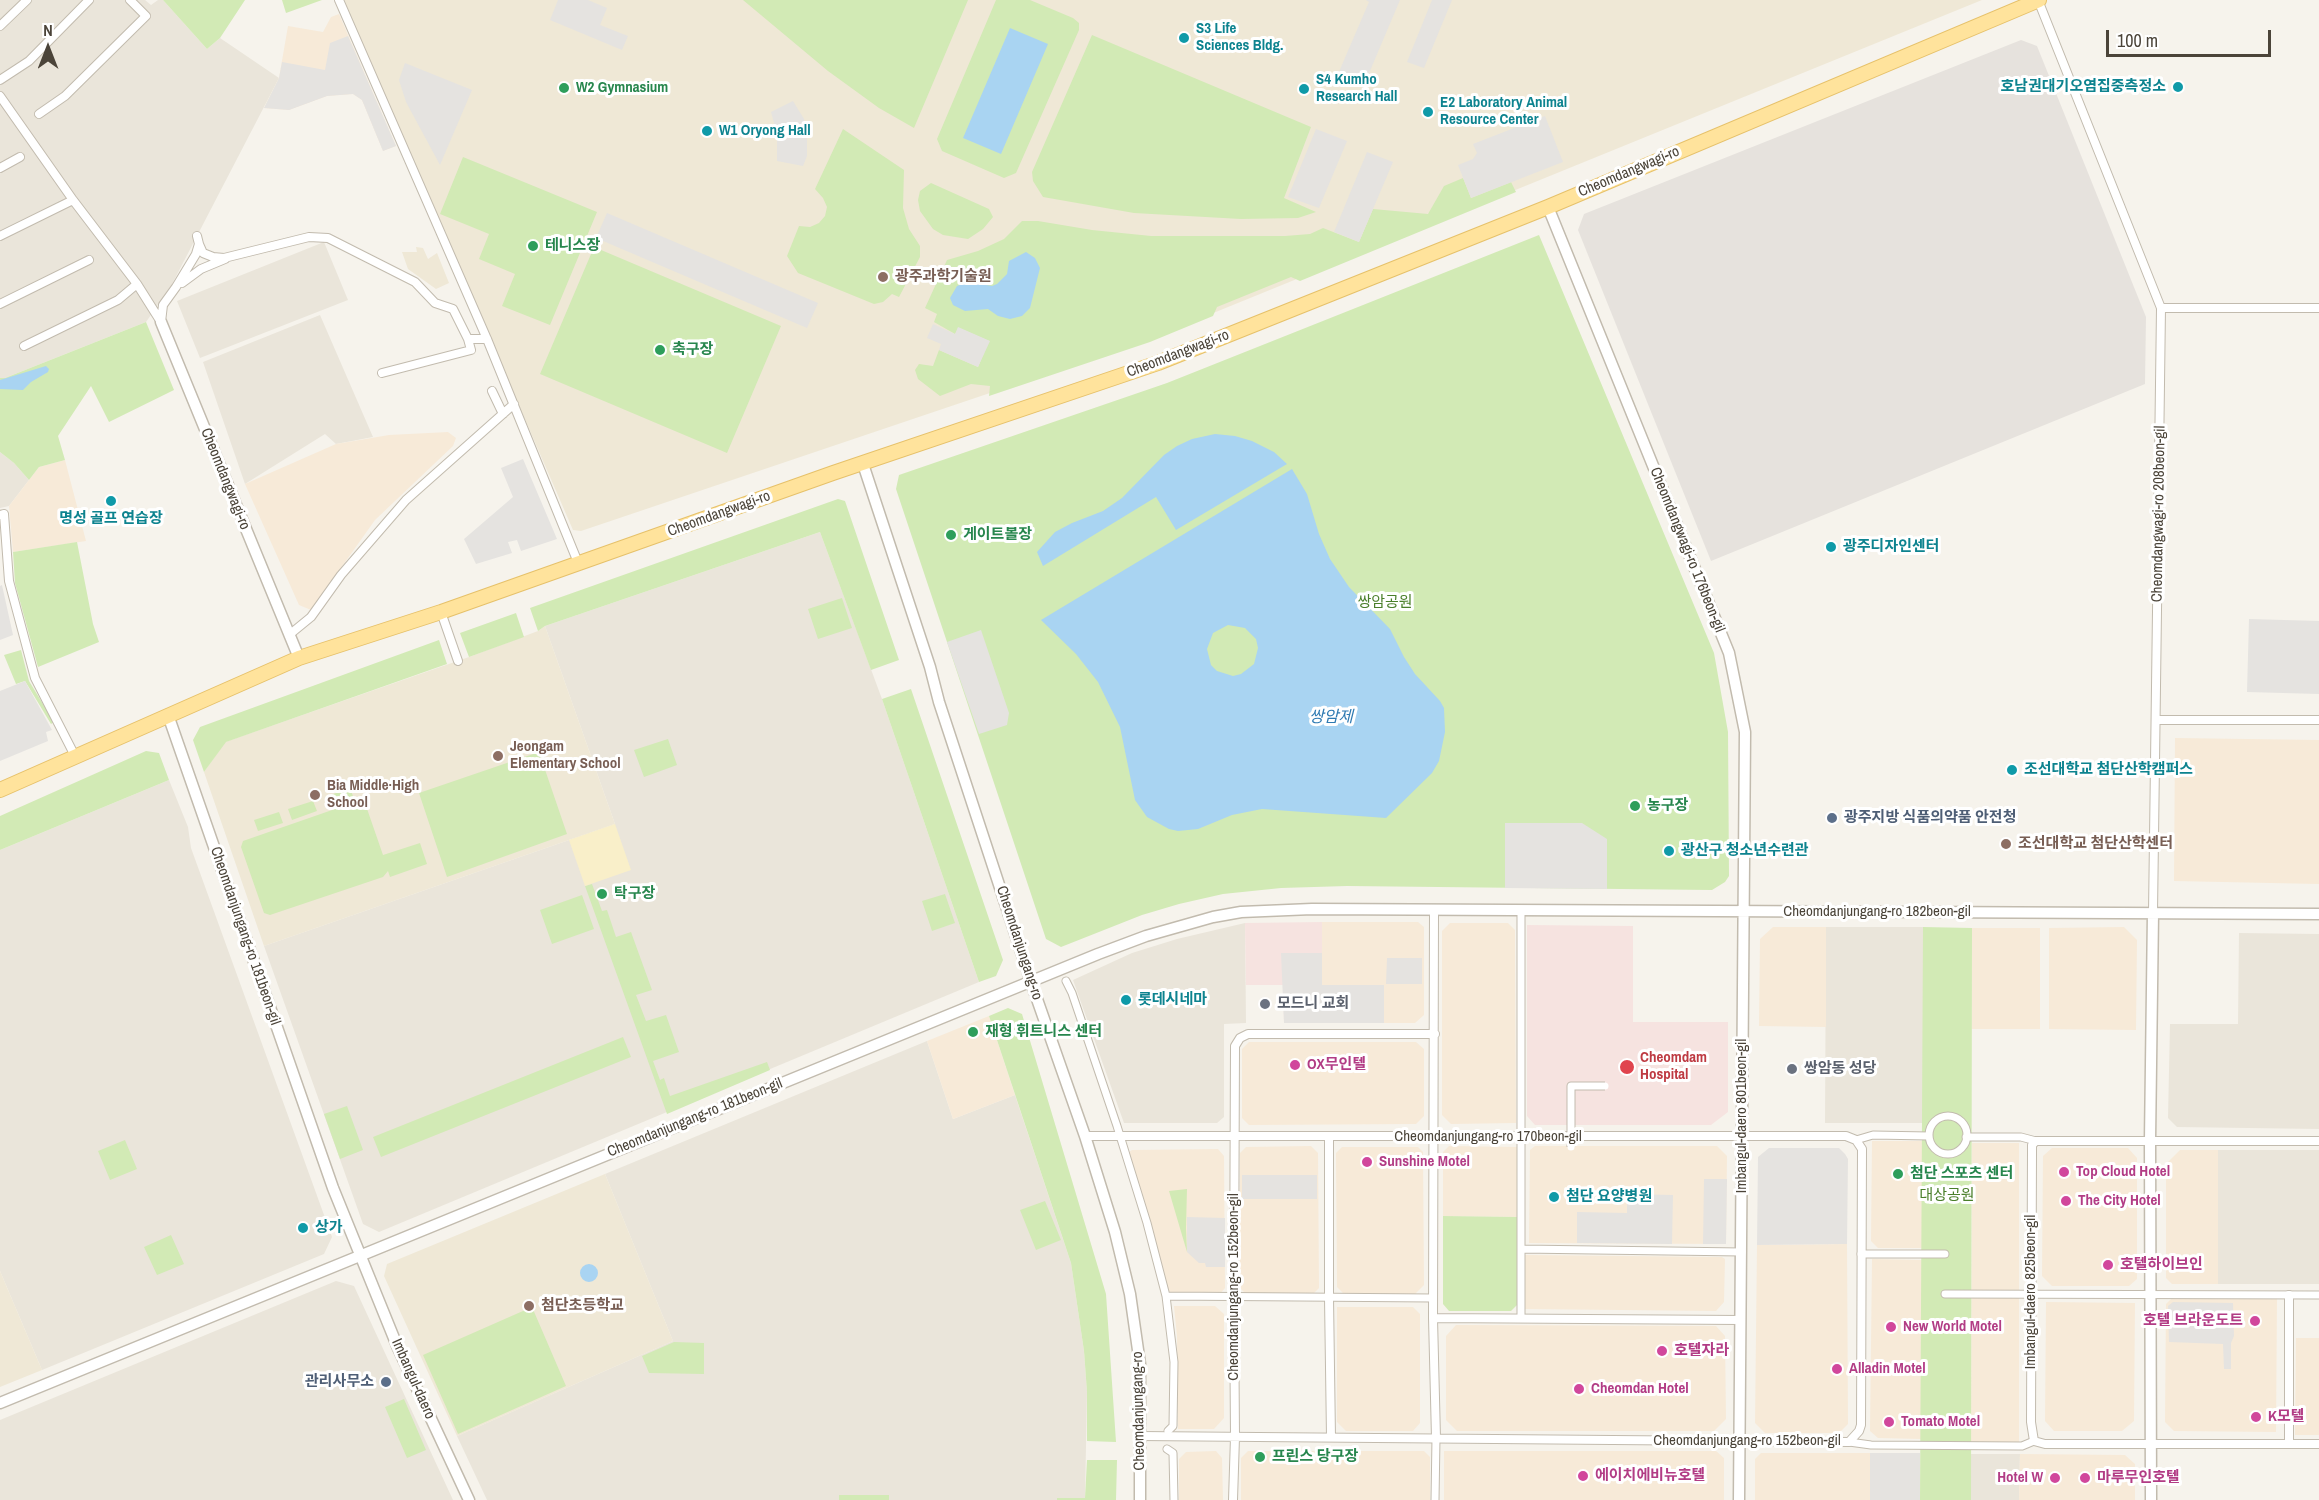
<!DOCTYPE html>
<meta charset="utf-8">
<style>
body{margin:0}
#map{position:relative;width:2319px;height:1500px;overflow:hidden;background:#f6f3ec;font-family:"Archivo Narrow",sans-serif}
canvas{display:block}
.north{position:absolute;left:18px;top:18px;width:60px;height:60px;-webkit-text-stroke:4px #fff;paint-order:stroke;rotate:0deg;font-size:16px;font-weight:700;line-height:24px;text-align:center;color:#4b4439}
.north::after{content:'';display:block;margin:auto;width:21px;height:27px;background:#4b4439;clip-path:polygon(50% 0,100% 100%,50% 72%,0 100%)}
.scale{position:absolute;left:2106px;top:30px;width:165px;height:27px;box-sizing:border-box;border:3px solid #4b4439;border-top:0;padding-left:8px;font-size:18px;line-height:21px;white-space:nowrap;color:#4b4439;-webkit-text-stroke:4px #fff;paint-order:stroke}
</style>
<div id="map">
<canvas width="2319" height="1500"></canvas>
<div class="north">N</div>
<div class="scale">100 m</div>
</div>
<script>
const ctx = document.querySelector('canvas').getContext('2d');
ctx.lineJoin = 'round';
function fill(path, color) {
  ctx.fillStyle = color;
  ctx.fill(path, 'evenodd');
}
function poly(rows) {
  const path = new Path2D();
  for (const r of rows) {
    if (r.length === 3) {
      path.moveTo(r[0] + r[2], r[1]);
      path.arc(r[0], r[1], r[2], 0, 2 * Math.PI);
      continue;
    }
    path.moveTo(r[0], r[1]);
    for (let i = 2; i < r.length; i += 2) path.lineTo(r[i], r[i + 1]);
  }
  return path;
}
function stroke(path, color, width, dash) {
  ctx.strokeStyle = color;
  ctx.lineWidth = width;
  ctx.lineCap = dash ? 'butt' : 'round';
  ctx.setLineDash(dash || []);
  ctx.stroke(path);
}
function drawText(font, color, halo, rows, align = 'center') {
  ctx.font = font + ' "Archivo Narrow","Noto Sans KR",sans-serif';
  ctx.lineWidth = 6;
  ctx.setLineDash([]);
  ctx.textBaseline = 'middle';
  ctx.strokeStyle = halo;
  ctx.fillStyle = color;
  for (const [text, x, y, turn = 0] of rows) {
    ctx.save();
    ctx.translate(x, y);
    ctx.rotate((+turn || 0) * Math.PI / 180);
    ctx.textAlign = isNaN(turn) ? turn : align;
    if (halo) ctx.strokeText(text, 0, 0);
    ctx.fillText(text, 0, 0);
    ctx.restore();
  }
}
const residential = poly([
 [0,0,145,0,151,5,158,0,163,0,207,49,220,38,279,78,171,286,146,322,5,378,0,378],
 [324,242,348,300,200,358,177,301],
 [320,315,373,437,336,444,325,434,245,484,203,362],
 [0,452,14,463,29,480,9,506,0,508],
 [820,532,882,699,979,982,379,1232,363,1224,264,946,615,824,545,626],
 [169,780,188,827,191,848,332,1237,324,1254,42,1370,0,1271,0,850],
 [1245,923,1246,1023,1224,1024,1224,1117,1217,1123,1124,1123,1073,980,1132,953,1177,939],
 [1826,927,1923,927,1923,1123,1825,1123],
 [2239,933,2319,934,2319,1129,2177,1127,2168,1118,2170,1024,2238,1024],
 [927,1041,953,1119,1015,1095,1071,1263,1084,1351,1087,1392,1085,1500,487,1500,457,1436,673,1341,605,1174],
 [2218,1150,2319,1150,2319,1284,2218,1284],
 [336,1281,354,1286,453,1500,0,1500,0,1420],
 [1971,1454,2020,1454,2019,1500,1971,1500]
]);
const commercial = poly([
 [339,14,396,146,383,151,362,100,353,94,327,96,289,110,264,108,279,78,288,26,323,32,331,17],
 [448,432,456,438,453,446,375,520,311,610,299,605,245,484,336,444,389,435],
 [65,460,86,541,13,552,9,506,39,467],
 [2175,738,2319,740,2319,884,2174,881],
 [1322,922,1418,922,1424,927,1424,1015,1415,1023,1384,1023,1384,985,1322,985],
 [1450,923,1508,923,1515,930,1516,1123,1451,1124,1442,1115,1442,931],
 [1773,927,1826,927,1826,1027,1759,1026,1760,939],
 [2124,927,2137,940,2136,1030,2049,1029,2049,928],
 [1972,928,2040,928,2040,1029,1972,1029],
 [989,1016,1015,1095,953,1119,927,1041],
 [1249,1042,1416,1042,1424,1049,1424,1116,1416,1124,1249,1125,1242,1118,1242,1049],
 [1872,1141,1923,1141,1922,1248,1878,1248,1871,1241],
 [1972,1143,2019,1143,2019,1443,1971,1443],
 [1311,1146,1318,1153,1319,1288,1313,1294,1247,1295,1240,1288,1240,1153,1246,1147],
 [1449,1146,1519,1147,1519,1217,1443,1216,1443,1152],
 [1535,1146,1717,1146,1727,1156,1726,1244,1529,1243,1530,1150],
 [1342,1147,1418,1147,1423,1152,1424,1285,1414,1295,1345,1295,1337,1287,1336,1153],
 [2052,1148,2128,1148,2137,1158,2137,1279,2129,1286,2052,1286,2042,1276,2043,1156],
 [1218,1149,1224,1156,1225,1288,1220,1294,1172,1294,1169,1291,1129,1152,1132,1150],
 [2180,1150,2218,1150,2218,1284,2172,1284,2166,1278,2166,1164],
 [1847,1244,1848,1424,1839,1433,1765,1433,1755,1423,1757,1245],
 [1525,1255,1722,1257,1725,1259,1724,1302,1716,1311,1525,1309],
 [1872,1259,1922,1260,1921,1439,1878,1438,1870,1431],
 [2172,1298,2277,1299,2276,1432,2174,1431,2165,1422,2166,1304],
 [2046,1302,2135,1303,2134,1421,2122,1431,2054,1431,2045,1421],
 [1174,1306,1215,1306,1224,1314,1224,1418,1214,1429,1178,1429,1177,1336],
 [1337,1307,1413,1307,1420,1314,1420,1423,1413,1431,1346,1431,1337,1422],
 [1456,1325,1716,1326,1725,1336,1726,1419,1714,1431,1457,1431,1446,1420,1446,1336],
 [2296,1338,2319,1338,2319,1435,2295,1435],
 [1216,1451,1222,1458,1223,1500,1179,1500,1179,1459,1186,1452],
 [1248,1451,1424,1451,1430,1457,1430,1500,1241,1500,1241,1458],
 [1444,1451,1716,1451,1724,1458,1724,1500,1444,1500],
 [1761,1453,1920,1453,1920,1500,1755,1500,1755,1459],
 [2020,1454,2125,1455,2135,1464,2135,1500,2019,1500]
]);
const industrial = poly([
 [2021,40,2037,46,2146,317,2145,384,1711,561,1578,230,1584,214]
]);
const education = poly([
 [343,0,1982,0,1147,340,581,531,573,530],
 [416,247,423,248,428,259,437,253,449,283,436,289,408,269,402,252,417,252],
 [545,626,615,824,264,946,204,772,225,742,469,657,538,631],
 [605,1174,673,1341,457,1436,384,1276,387,1264],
 [0,1271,42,1370,0,1387]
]);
const medical = poly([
 [1322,922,1322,985,1384,985,1384,1023,1284,1023,1283,985,1246,985,1245,923],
 [1527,925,1633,926,1633,1022,1728,1022,1728,1112,1711,1125,1535,1125,1527,1116]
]);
const green = poly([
 [163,0,245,0,220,38,207,49],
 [282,0,322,0,286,13],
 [743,0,968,0,914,128,879,108,828,71],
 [996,0,1030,0,1073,18,1079,23,1079,30,1016,173,1004,178,942,151,937,139],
 [1092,35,1311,127,1284,198,1316,212,1298,218,1241,219,1134,213,1043,197,1033,181,1032,172],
 [843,129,904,170,903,208,909,229,920,246,920,257,899,297,892,294,883,302,874,304,798,273,787,256,799,226,810,227,819,223,825,216,827,207,823,198,815,189],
 [463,157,597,212,550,325,502,306,515,274,479,259,489,234,440,214],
 [1463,178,1471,198,1511,182,1516,192,1300,281,1291,277,1217,307,1213,316,1150,342,989,396,990,386,971,384,940,396,918,379,915,370,919,364,933,366,939,350,978,367,989,341,959,328,955,334,934,322,937,314,925,308,947,260,978,251,1004,239,1022,221,1038,221,1092,230,1151,236,1285,236,1310,234,1323,228,1359,242,1373,209,1428,214,1444,186],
 [931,183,989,209,993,217,983,229,968,239,943,235,933,229,920,211,918,200,920,191],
 [1539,235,1714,653,1728,732,1729,876,1725,882,1712,890,1347,886,1281,888,1223,894,1179,904,1142,915,1061,947,1046,939,896,489,899,475,1167,383],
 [594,247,781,326,727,453,540,374],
 [146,322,174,390,109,422,91,386,58,436,65,460,39,467,29,480,14,463,0,452,0,378,5,378],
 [838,499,845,501,899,660,871,670,820,532,545,626,538,631,530,608],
 [77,542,93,624,99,642,38,667,15,583,13,552],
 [842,598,852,628,818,639,808,609],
 [516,613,524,637,469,657,460,633],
 [439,640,447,664,226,742,204,772,193,740,200,727],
 [21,650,29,681,54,722,51,724,25,681,16,684,4,655],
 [911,689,1003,960,996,976,979,982,882,699],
 [668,739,677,765,644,777,634,750],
 [146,751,159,753,169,780,0,850,0,816],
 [539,752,567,834,447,877,419,793],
 [350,788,354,799,329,808,325,797],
 [313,801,317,811,292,820,288,809],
 [358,801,365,803,383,855,420,843,427,864,390,877,388,871,383,877,270,915,264,913,241,847,243,841],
 [279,812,283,823,258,831,254,820],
 [592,884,602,911,607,910,616,937,631,932,652,990,636,995,646,1021,666,1015,679,1052,653,1061,660,1080,664,1078,670,1096,767,1062,770,1070,667,1114,585,886],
 [945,894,955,923,932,931,922,901],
 [582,895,594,929,552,944,540,910],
 [1923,927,1972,928,1971,1500,1920,1500],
 [1008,1008,1022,1014,1106,1294,1116,1442,1087,1441,1087,1392,1084,1351,1071,1263,989,1016],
 [623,1037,631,1057,381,1157,373,1137],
 [347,1106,363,1150,340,1159,324,1114],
 [125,1140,137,1169,110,1180,98,1151],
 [1187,1189,1186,1228,1187,1252,1169,1191],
 [1045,1201,1061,1240,1036,1250,1020,1210],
 [1443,1216,1519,1217,1519,1303,1511,1311,1449,1311,1443,1304],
 [171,1235,184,1264,157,1275,144,1247],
 [532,1307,566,1386,458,1434,423,1355],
 [674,1342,704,1343,704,1374,649,1373,642,1356],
 [404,1399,426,1450,407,1458,385,1407],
 [1087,1460,1117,1460,1116,1500,1057,1500,1057,1498,1085,1498],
 [839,1495,889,1495,889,1500,839,1500]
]);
const sand = poly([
 [615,824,631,870,585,886,569,840]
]);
const parking = poly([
 [558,0,588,0,607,8,600,25,628,36,622,50,550,20],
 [1366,0,1400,0,1364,85,1338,74,1369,2],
 [1432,0,1452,0,1424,68,1407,62],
 [348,36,396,146,383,151,362,100,353,94,327,96,289,110,264,108,279,78,282,62,325,70,330,43],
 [405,63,472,90,440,165,406,102,399,80],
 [793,101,804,119,807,138,807,156,803,166,777,161,777,134,771,112],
 [1545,116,1563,162,1471,198,1458,165,1473,159,1477,153,1473,144],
 [1316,129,1347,141,1319,208,1288,197],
 [1367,152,1393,162,1359,242,1334,232],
 [607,213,818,303,807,328,596,238],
 [933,324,955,334,958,327,990,341,978,367,939,350,941,344,927,338],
 [523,459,557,539,521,551,517,540,508,542,512,553,476,564,464,539,513,497,501,468],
 [2,585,13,635,0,640,0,586],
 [2249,619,2319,621,2319,694,2247,692],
 [981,630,1009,713,1007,725,979,734,947,642],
 [25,681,52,730,46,732,48,741,0,761,0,691],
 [1505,823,1582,823,1607,839,1607,889,1505,888],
 [1281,953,1322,953,1322,985,1384,985,1384,1023,1284,1023],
 [1387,958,1422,958,1422,984,1386,984],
 [1769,1148,1839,1148,1845,1154,1848,1159,1847,1244,1757,1245,1758,1157],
 [1242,1175,1317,1175,1317,1199,1242,1199],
 [1704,1179,1727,1179,1726,1244,1703,1244],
 [1627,1194,1673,1195,1672,1244,1577,1243,1577,1212,1627,1213],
 [1187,1217,1225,1218,1225,1267,1206,1267,1205,1263,1199,1263,1187,1252],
 [2173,1302,2233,1303,2234,1336,2231,1343,2231,1369,2224,1369,2223,1344,2169,1342,2168,1306],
 [1870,1453,1920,1453,1920,1500,1870,1500]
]);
const water = poly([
 [1010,28,1048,44,1001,154,963,138],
 [1026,252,1035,258,1040,268,1030,308,1022,316,1010,319,998,316,988,309,965,311,953,305,950,298,957,286,968,282,992,286,997,284,1007,274,1009,261],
 [46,366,49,369,48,372,31,382,23,390,0,389,0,380],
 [1215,434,1235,436,1252,441,1274,452,1287,464,1176,530,1156,497,1043,566,1037,552,1055,532,1072,523,1103,511,1122,498,1164,455,1177,446,1192,439],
 [1292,469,1307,494,1319,534,1330,559,1349,587,1390,629,1404,657,1415,674,1440,701,1444,708,1445,732,1439,761,1432,773,1386,818,1262,809,1232,815,1198,829,1178,831,1169,829,1147,817,1135,800,1120,727,1098,682,1076,654,1041,620],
 [1228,625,1245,628,1256,639,1258,648,1254,664,1241,674,1233,676,1217,671,1211,665,1207,649,1213,633],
 [589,1273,9]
]);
const pedestrian = poly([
 [1521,910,1521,1318],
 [1066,981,1072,993,1117,1126,1147,1223,1166,1296,1174,1362,1173,1426,1168,1431],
 [1948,1135,19],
 [1966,1137,2021,1137,2036,1141],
 [1856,1140,1873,1135,1929,1136],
 [1522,1249,1742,1252],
 [1861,1254,1945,1254],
 [1945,1294,2319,1295],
 [1166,1296,1433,1298],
 [1849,1442,1871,1445,2022,1446,2034,1441],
 [1167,1449,1173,1453,1174,1500],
 [1435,1500,1436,1438]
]);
const minor = poly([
 [339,0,487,339,579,565],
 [2038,0,2161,308,2153,913],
 [0,26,27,0],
 [0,80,29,61,89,0],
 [0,96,73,200,137,284,161,322],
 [39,114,65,96,146,16,130,0],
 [0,168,20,157],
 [0,236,73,200],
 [199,244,203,253,213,257,224,258,309,237,328,238,415,282,435,303,453,309,468,339,487,339],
 [182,283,201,269,225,259],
 [0,304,89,260],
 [2161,308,2319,308],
 [161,322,163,305,176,287,196,254,199,244,197,236],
 [24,346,118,300,137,284],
 [382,373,471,350,468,339],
 [492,391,503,414],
 [0,515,4,514,9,581,35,678,75,756],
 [441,612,458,661],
 [289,635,311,617,341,575,406,500,514,404],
 [2156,720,2319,720],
 [1434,909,1433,1318,1436,1438],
 [1085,1136,1846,1136,1856,1140,1862,1149,1861,1425,1859,1431,1849,1442,1140,1436],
 [1329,1137,1329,1298,1331,1437],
 [2319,1141,2036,1141,2032,1145,2032,1152,2031,1422,2034,1441,2045,1444,2319,1444],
 [1433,1318,1741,1320],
 [2289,1444,2289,1295],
 [1233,1500,1235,1437,1234,1298,1235,1046,1240,1038,1248,1034,1435,1034]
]);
const tertiary = poly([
 [1548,207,1729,653,1745,732,1739,1500],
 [161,322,299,658],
 [863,464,930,667,939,702,1031,982,1085,1136,1115,1232,1130,1294,1140,1364,1140,1500],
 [168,715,333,1188,398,1348,469,1500],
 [0,1403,1098,954,1146,936,1213,917,1241,912,1312,909,2319,914],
 [2151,1500,2150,1140,2153,913]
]);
const primary = poly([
 [0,790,299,658,441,612,833,473,1158,363,1548,207,2039,0]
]);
const pedestrianBridge = poly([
 [1571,1147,1571,1086,1605,1086]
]);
const markers = [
 [1184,38,6,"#0f9aa8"],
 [2178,87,6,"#0f9aa8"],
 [564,88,6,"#2e9e5b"],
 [1304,89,6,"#0f9aa8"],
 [1428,112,6,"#0f9aa8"],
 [707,131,6,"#0f9aa8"],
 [533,246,6,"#2e9e5b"],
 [883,277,6,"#8d6e63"],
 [660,350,6,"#2e9e5b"],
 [111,501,6,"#0f9aa8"],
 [951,535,6,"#2e9e5b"],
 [1831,547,6,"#0f9aa8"],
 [498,756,6,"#8d6e63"],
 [2012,770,6,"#0f9aa8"],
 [315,795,6,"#8d6e63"],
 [1635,806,6,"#2e9e5b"],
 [1832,818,6,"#5c6f8a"],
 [2006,844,6,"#8d6e63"],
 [1669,851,6,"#0f9aa8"],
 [602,894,6,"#2e9e5b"],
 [1126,1000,6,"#0f9aa8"],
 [1265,1004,6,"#6b7280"],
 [973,1032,6,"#2e9e5b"],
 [1295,1065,6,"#d1479c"],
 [1627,1067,8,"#e0444e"],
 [1792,1069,6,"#6b7280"],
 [1367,1162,6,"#d1479c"],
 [2064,1172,6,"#d1479c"],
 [1898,1174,6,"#2e9e5b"],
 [1554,1197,6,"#0f9aa8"],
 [2066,1201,6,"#d1479c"],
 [303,1228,6,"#0f9aa8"],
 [2108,1265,6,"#d1479c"],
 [529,1306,6,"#8d6e63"],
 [2255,1321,6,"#d1479c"],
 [1891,1327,6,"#d1479c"],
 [1662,1351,6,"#d1479c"],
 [1837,1369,6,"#d1479c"],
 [386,1382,6,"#5c6f8a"],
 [1579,1389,6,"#d1479c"],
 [2256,1417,6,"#d1479c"],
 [1889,1422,6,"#d1479c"],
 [1260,1457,6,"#2e9e5b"],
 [1583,1476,6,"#d1479c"],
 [2055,1478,6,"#d1479c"],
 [2085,1478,6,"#d1479c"]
];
const cultureNames = [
 ["S3 Life",1196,29],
 ["Sciences Bldg.",1196,46],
 ["S4 Kumho",1316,80],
 ["Research Hall",1316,97],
 ["호남권대기오염집중측정소",2166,87,"right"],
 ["E2 Laboratory Animal",1440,103],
 ["Resource Center",1440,120],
 ["W1 Oryong Hall",719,131],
 ["명성 골프 연습장",111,519,"center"],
 ["광주디자인센터",1843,547],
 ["조선대학교 첨단산학캠퍼스",2024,770],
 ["광산구 청소년수련관",1681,851],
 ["롯데시네마",1138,1000],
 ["첨단 요양병원",1566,1197],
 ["상가",315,1228]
];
const leisureNames = [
 ["W2 Gymnasium",576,88],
 ["테니스장",545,246],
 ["축구장",672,350],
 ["게이트볼장",963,535],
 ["농구장",1647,806],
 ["탁구장",614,894],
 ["재형 휘트니스 센터",985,1032],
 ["첨단 스포츠 센터",1910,1174],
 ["프린스 당구장",1272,1457]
];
const streetNames = [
 ["Cheomdangwagi-ro",1629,172,-23],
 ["Cheomdangwagi-ro",1178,354,-21],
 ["Cheomdangwagi-ro",225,479,68],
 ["Cheomdangwagi-ro",719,514,-20],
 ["Cheomdangwagi-ro 208beon-gil",2159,514,-89],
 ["Cheomdangwagi-ro 176beon-gil",1687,550,68],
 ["Cheomdanjungang-ro 182beon-gil",1877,912],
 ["Cheomdanjungang-ro 181beon-gil",245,936,71],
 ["Cheomdanjungang-ro",1019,943,72],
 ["Imbangul-daero 801beon-gil",1742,1116,-90],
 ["Cheomdanjungang-ro 181beon-gil",695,1118,-22],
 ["Cheomdanjungang-ro 170beon-gil",1488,1137],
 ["Cheomdanjungang-ro 152beon-gil",1234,1287,-90],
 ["Imbangul-daero 825beon-gil",2031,1292,-90],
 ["Imbangul-daero",413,1379,66],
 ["Cheomdanjungang-ro",1139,1411,-91],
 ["Cheomdanjungang-ro 152beon-gil",1747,1441]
];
const educationNames = [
 ["광주과학기술원",895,277],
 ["Jeongam",510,747],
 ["Elementary School",510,764],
 ["Bia Middle·High",327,786],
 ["School",327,803],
 ["조선대학교 첨단산학센터",2018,844],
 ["첨단초등학교",541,1306]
];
const parkNames = [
 ["쌍암공원",1385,603],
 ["대상공원",1947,1196]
];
const serviceNames = [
 ["광주지방 식품의약품 안전청",1844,818],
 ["관리사무소",374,1382,"right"]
];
const worshipNames = [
 ["모드니 교회",1277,1004],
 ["쌍암동 성당",1804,1069]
];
const healthNames = [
 ["Cheomdam",1640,1058],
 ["Hospital",1640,1075]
];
const hotelNames = [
 ["OX무인텔",1307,1065],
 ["Sunshine Motel",1379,1162],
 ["Top Cloud Hotel",2076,1172],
 ["The City Hotel",2078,1201],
 ["호텔하이브인",2120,1265],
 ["호텔 브라운도트",2243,1321,"right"],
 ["New World Motel",1903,1327],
 ["호텔자라",1674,1351],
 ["Alladin Motel",1849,1369],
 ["Cheomdan Hotel",1591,1389],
 ["K모텔",2268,1417],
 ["Tomato Motel",1901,1422],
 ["에이치에비뉴호텔",1595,1476],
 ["Hotel W",2043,1478,"right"],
 ["마루무인호텔",2097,1478]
];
const waterNames = [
 ["쌍암제",1331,718]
];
fill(residential, '#eae5da');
fill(commercial, '#f7ead8');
fill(industrial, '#e6e2dd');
fill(education, '#efe8d6');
fill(medical, '#f6e3e0');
fill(green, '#d2eab5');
fill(sand, '#f9efc9');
fill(parking, '#e5e3e0');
fill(water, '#a9d4f2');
stroke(pedestrian, '#c2bbae', 9);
stroke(minor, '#c2bbae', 10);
stroke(tertiary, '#c2bbae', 13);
stroke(primary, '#e6c16a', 16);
stroke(pedestrian, '#fff', 7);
stroke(minor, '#fff', 8);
stroke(tertiary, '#fff', 10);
stroke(primary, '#ffe39c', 14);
stroke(pedestrianBridge, '#c2bbae', 9, []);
stroke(pedestrianBridge, '#fff', 7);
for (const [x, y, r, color] of markers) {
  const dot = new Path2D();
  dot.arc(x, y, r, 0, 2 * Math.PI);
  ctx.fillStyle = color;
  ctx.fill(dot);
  stroke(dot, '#fff', 2);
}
drawText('bold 15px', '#0d838f', '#fff', cultureNames, 'left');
drawText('bold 15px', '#27864d', '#fff', leisureNames, 'left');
drawText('15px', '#4b4439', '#fff', streetNames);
drawText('bold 15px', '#785e54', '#fff', educationNames, 'left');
drawText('15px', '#4a7f2a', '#fff', parkNames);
drawText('bold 15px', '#4e5e75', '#fff', serviceNames, 'left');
drawText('bold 15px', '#5b616d', '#fff', worshipNames, 'left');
drawText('bold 15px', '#be3a42', '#fff', healthNames, 'left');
drawText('bold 15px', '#b23c85', '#fff', hotelNames, 'left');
drawText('italic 16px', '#2e7ab2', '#fff', waterNames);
</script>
